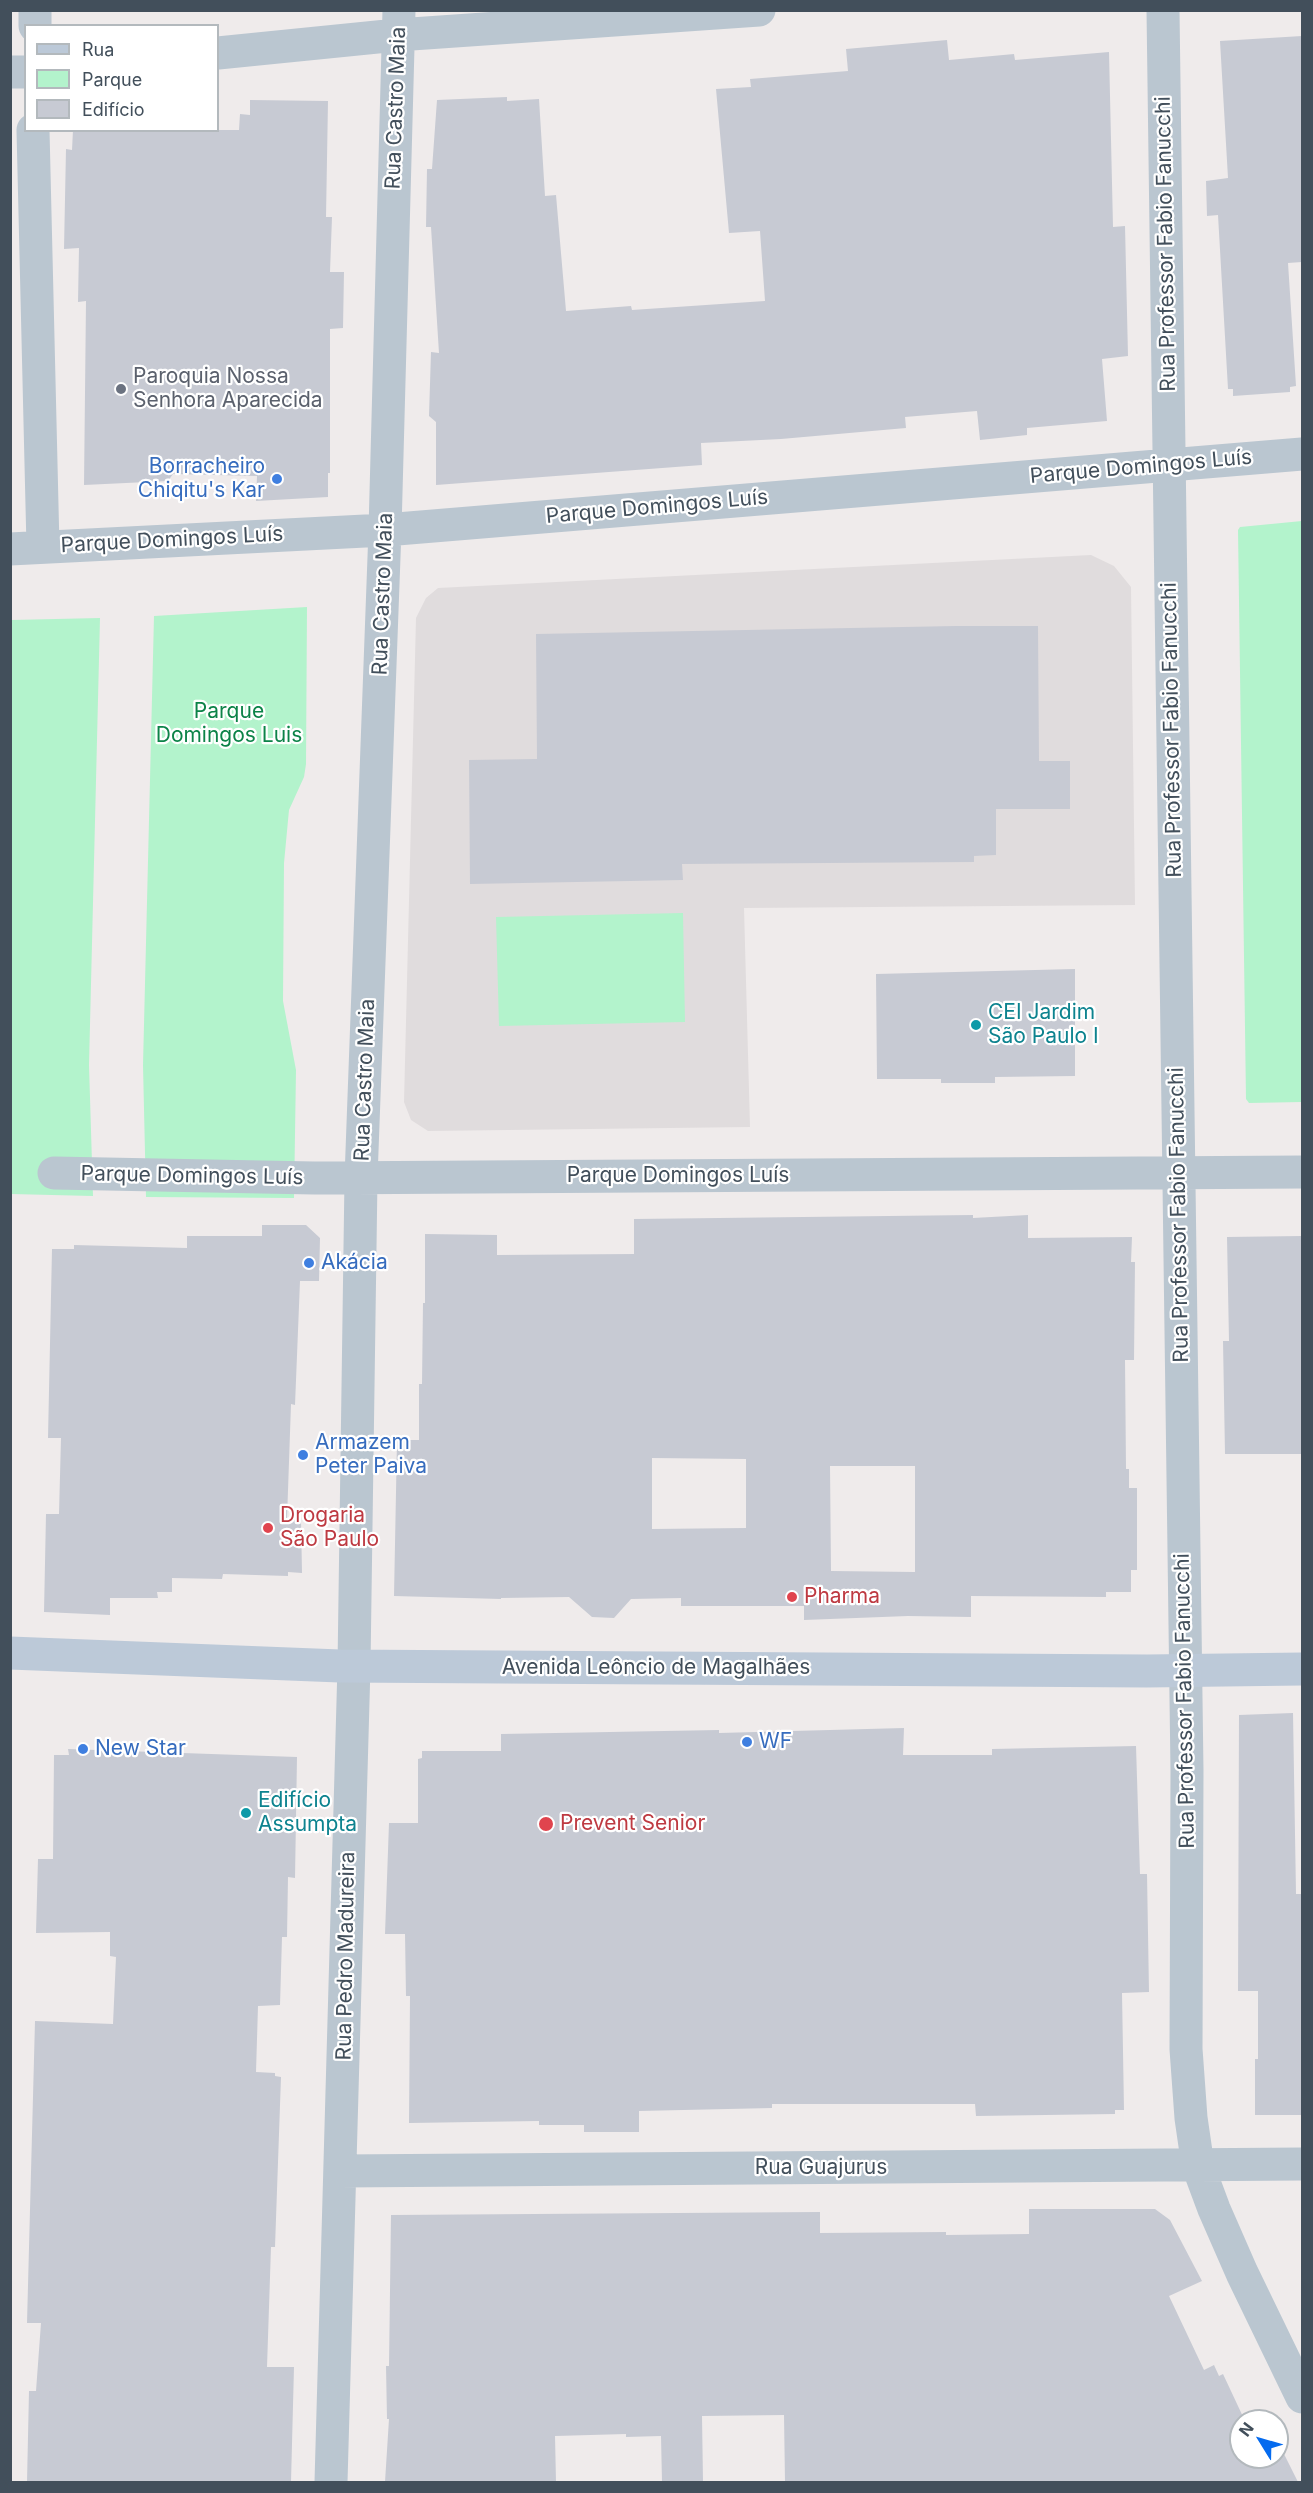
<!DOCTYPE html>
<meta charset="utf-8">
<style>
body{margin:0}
#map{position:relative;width:1313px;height:2493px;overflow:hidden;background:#efebeb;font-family:Inter,sans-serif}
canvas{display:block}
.frame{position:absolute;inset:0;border:12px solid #424f5b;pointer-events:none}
.legend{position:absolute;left:24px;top:24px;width:195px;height:108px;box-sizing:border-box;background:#fff;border:2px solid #b3b9bd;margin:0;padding:8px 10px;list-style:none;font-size:18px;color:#424f5b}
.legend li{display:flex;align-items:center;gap:12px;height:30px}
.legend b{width:30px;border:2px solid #b3b9bd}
.north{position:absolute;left:1229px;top:2409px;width:60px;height:60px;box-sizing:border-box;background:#fff;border:2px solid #b3b9bd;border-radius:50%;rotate:307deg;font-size:16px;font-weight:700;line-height:24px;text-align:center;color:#424f5b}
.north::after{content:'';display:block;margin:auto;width:21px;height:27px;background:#056bef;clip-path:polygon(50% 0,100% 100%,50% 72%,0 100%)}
</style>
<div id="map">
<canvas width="1313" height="2493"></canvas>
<div class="frame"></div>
<ul class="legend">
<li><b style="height:8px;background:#bcc9d8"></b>Rua</li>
<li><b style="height:16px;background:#b3f3cc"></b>Parque</li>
<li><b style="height:16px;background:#c7cad3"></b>Edifício</li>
</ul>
<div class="north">N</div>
</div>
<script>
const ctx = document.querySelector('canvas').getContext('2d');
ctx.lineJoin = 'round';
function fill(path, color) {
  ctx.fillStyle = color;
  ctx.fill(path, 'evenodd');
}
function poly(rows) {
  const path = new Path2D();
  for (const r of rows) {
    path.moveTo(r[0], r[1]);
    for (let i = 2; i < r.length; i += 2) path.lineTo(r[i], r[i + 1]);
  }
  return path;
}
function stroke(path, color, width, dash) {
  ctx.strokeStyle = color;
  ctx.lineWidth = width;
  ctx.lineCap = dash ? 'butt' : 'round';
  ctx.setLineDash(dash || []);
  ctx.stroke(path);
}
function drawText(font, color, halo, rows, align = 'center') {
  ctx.font = font + ' Inter,sans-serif';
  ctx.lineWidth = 4.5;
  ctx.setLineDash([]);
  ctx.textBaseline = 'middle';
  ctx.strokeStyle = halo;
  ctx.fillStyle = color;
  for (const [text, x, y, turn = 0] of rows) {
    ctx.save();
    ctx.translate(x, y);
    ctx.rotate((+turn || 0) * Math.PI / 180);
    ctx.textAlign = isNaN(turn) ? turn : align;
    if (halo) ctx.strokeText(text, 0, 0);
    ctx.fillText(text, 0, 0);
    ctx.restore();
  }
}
const education = poly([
 [1091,555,1114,566,1131,587,1135,905,744,908,750,1127,428,1131,411,1120,404,1102,416,618,426,598,438,588]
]);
const green = poly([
 [1302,521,1302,1102,1249,1103,1246,1099,1238,530,1240,527],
 [307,607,306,764,304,777,289,810,284,863,283,1001,296,1070,294,1198,146,1197,143,1065,154,616],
 [100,618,89,1065,93,1196,11,1194,11,620],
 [683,913,685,1022,499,1026,496,917]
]);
const building = poly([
 [1302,36,1302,262,1288,263,1296,386,1290,387,1290,392,1233,396,1233,389,1228,389,1218,215,1207,216,1206,181,1228,178,1220,41],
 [947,40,949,60,1014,54,1015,60,1109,52,1113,227,1125,226,1128,356,1102,359,1107,421,1027,428,1027,435,980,440,977,411,905,417,906,428,781,439,701,443,702,465,436,485,436,422,429,416,431,352,439,353,431,227,426,227,427,169,432,169,437,100,507,97,507,101,539,99,545,196,556,195,566,311,631,306,632,310,765,301,760,231,729,233,716,89,751,87,750,79,848,71,846,49],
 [250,100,328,101,326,217,332,217,330,272,344,272,343,328,330,329,330,473,328,473,328,497,256,501,257,476,173,474,168,481,84,485,86,301,78,302,79,248,64,249,66,149,72,150,73,130,239,130,240,114,250,115],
 [956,626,1038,626,1039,761,1070,761,1070,809,996,809,996,855,974,856,974,862,682,864,683,880,470,884,469,760,537,759,536,634],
 [1075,969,1075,1076,995,1077,995,1083,941,1083,941,1079,877,1079,876,974],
 [973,1215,973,1218,1028,1215,1028,1238,1132,1237,1131,1262,1135,1262,1134,1360,1125,1360,1126,1469,1129,1469,1129,1488,1137,1488,1137,1570,1131,1570,1131,1592,1106,1592,1106,1597,971,1596,971,1617,908,1616,804,1620,804,1606,681,1606,681,1598,631,1599,614,1618,592,1617,569,1597,501,1598,501,1599,394,1596,397,1440,419,1440,419,1384,422,1384,423,1303,425,1303,425,1234,497,1235,497,1255,634,1254,634,1219],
 [652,1458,746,1459,746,1528,652,1529],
 [830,1466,915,1466,915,1572,831,1571],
 [262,1225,306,1225,320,1238,319,1281,300,1281,295,1405,291,1404,287,1519,301,1520,302,1573,288,1572,288,1576,223,1574,222,1579,172,1578,172,1592,157,1592,158,1598,110,1598,110,1615,44,1612,46,1514,59,1514,61,1438,48,1438,52,1249,74,1249,74,1245,187,1248,187,1236,262,1236],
 [1302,1236,1302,1454,1225,1454,1223,1341,1229,1341,1227,1237],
 [1293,1713,1296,1894,1302,1894,1302,2115,1255,2115,1255,2059,1258,2059,1258,1991,1238,1991,1239,1715],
 [904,1728,903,1755,992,1755,992,1749,1136,1746,1140,1874,1147,1874,1149,1992,1122,1993,1124,2110,1115,2110,1115,2114,976,2116,975,2104,772,2104,772,2108,639,2111,639,2132,584,2132,584,2125,539,2125,539,2121,409,2123,410,1996,406,1996,405,1934,385,1934,389,1823,418,1823,418,1759,422,1758,422,1751,501,1751,501,1734,719,1730,719,1733],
 [68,1749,297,1757,295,1878,288,1877,287,1937,282,1937,280,2005,258,2006,256,2072,275,2073,275,2076,281,2077,275,2247,271,2247,267,2367,294,2367,291,2482,27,2482,29,2391,36,2391,41,2323,27,2323,35,2021,113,2024,116,1957,110,1956,110,1932,36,1933,38,1859,53,1859,54,1755,69,1755],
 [1029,2209,1155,2209,1170,2220,1202,2281,1169,2296,1204,2370,1214,2365,1219,2376,1223,2374,1245,2421,1241,2421,1241,2457,1277,2457,1278,2442,1298,2482,785,2482,784,2415,702,2416,703,2482,662,2482,661,2436,626,2437,626,2434,555,2436,556,2482,385,2482,389,2419,387,2419,386,2366,389,2366,391,2215,820,2212,820,2233,946,2232,946,2235,1029,2234]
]);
const street = poly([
 [1163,10,1187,1770,1186,2049,1191,2118,1198,2166,1214,2209,1242,2273,1302,2397],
 [35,26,35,10],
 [218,53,397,35,759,10],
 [10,72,26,72],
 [33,130,43,547],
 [10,549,385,530,1302,454],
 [54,1173,314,1178,1302,1172],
 [340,2171,1302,2164],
 [331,2482,354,1666,361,1178,385,530,399,10]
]);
const secondary = poly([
 [10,1653,340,1666,1147,1671,1302,1669]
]);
const markers = [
 [121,389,6,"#6b7280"],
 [277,479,6,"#3f7fe0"],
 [976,1025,6,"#0f9aa8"],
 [309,1263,6,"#3f7fe0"],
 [303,1455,6,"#3f7fe0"],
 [268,1528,6,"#e0444e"],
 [792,1597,6,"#e0444e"],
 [747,1742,6,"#3f7fe0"],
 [83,1749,6,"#3f7fe0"],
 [246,1813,6,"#0f9aa8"],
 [546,1824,8,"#e0444e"]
];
const streetNames = [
 ["Rua Castro Maia",396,108,-88],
 ["Rua Professor Fabio Fanucchi",1166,244,-91],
 ["Parque Domingos Luís",1141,467,-5],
 ["Parque Domingos Luís",657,507,-5],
 ["Parque Domingos Luís",172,540,-3],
 ["Rua Castro Maia",383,594,-88],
 ["Rua Professor Fabio Fanucchi",1172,730,-91],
 ["Rua Castro Maia",365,1080,-88],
 ["Parque Domingos Luís",192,1176,1],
 ["Parque Domingos Luís",678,1176],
 ["Rua Professor Fabio Fanucchi",1179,1215,-91],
 ["Avenida Leôncio de Magalhães",656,1668],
 ["Rua Professor Fabio Fanucchi",1185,1701,-91],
 ["Rua Pedro Madureira",346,1956,-89],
 ["Rua Guajurus",821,2168]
];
const worshipNames = [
 ["Paroquia Nossa",133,377],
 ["Senhora Aparecida",133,401]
];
const shopNames = [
 ["Borracheiro",265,467,"right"],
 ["Chiqitu's Kar",265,491,"right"],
 ["Akácia",321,1263],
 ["Armazem",315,1443],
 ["Peter Paiva",315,1467],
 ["WF",759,1742],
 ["New Star",95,1749]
];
const parkNames = [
 ["Parque",229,712],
 ["Domingos Luis",229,736]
];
const cultureNames = [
 ["CEI Jardim",988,1013],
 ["São Paulo I",988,1037],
 ["Edifício",258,1801],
 ["Assumpta",258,1825]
];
const healthNames = [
 ["Drogaria",280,1516],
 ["São Paulo",280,1540],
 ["Pharma",804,1597],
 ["Prevent Senior",560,1824]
];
fill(education, '#e0dcdd');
fill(green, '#b3f3cc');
fill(building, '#c7cad3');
stroke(street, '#bac6d0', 33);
stroke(secondary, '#bcc9d8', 33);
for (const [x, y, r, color] of markers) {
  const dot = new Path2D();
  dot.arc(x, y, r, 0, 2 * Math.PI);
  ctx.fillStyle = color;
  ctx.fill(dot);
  stroke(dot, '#fff', 2);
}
drawText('21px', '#424f5b', '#fff', streetNames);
drawText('21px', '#5b616d', '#fff', worshipNames, 'left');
drawText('21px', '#366cbe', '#fff', shopNames, 'left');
drawText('21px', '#0c8348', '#fff', parkNames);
drawText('21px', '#0d838f', '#fff', cultureNames, 'left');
drawText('21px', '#be3a42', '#fff', healthNames, 'left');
</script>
